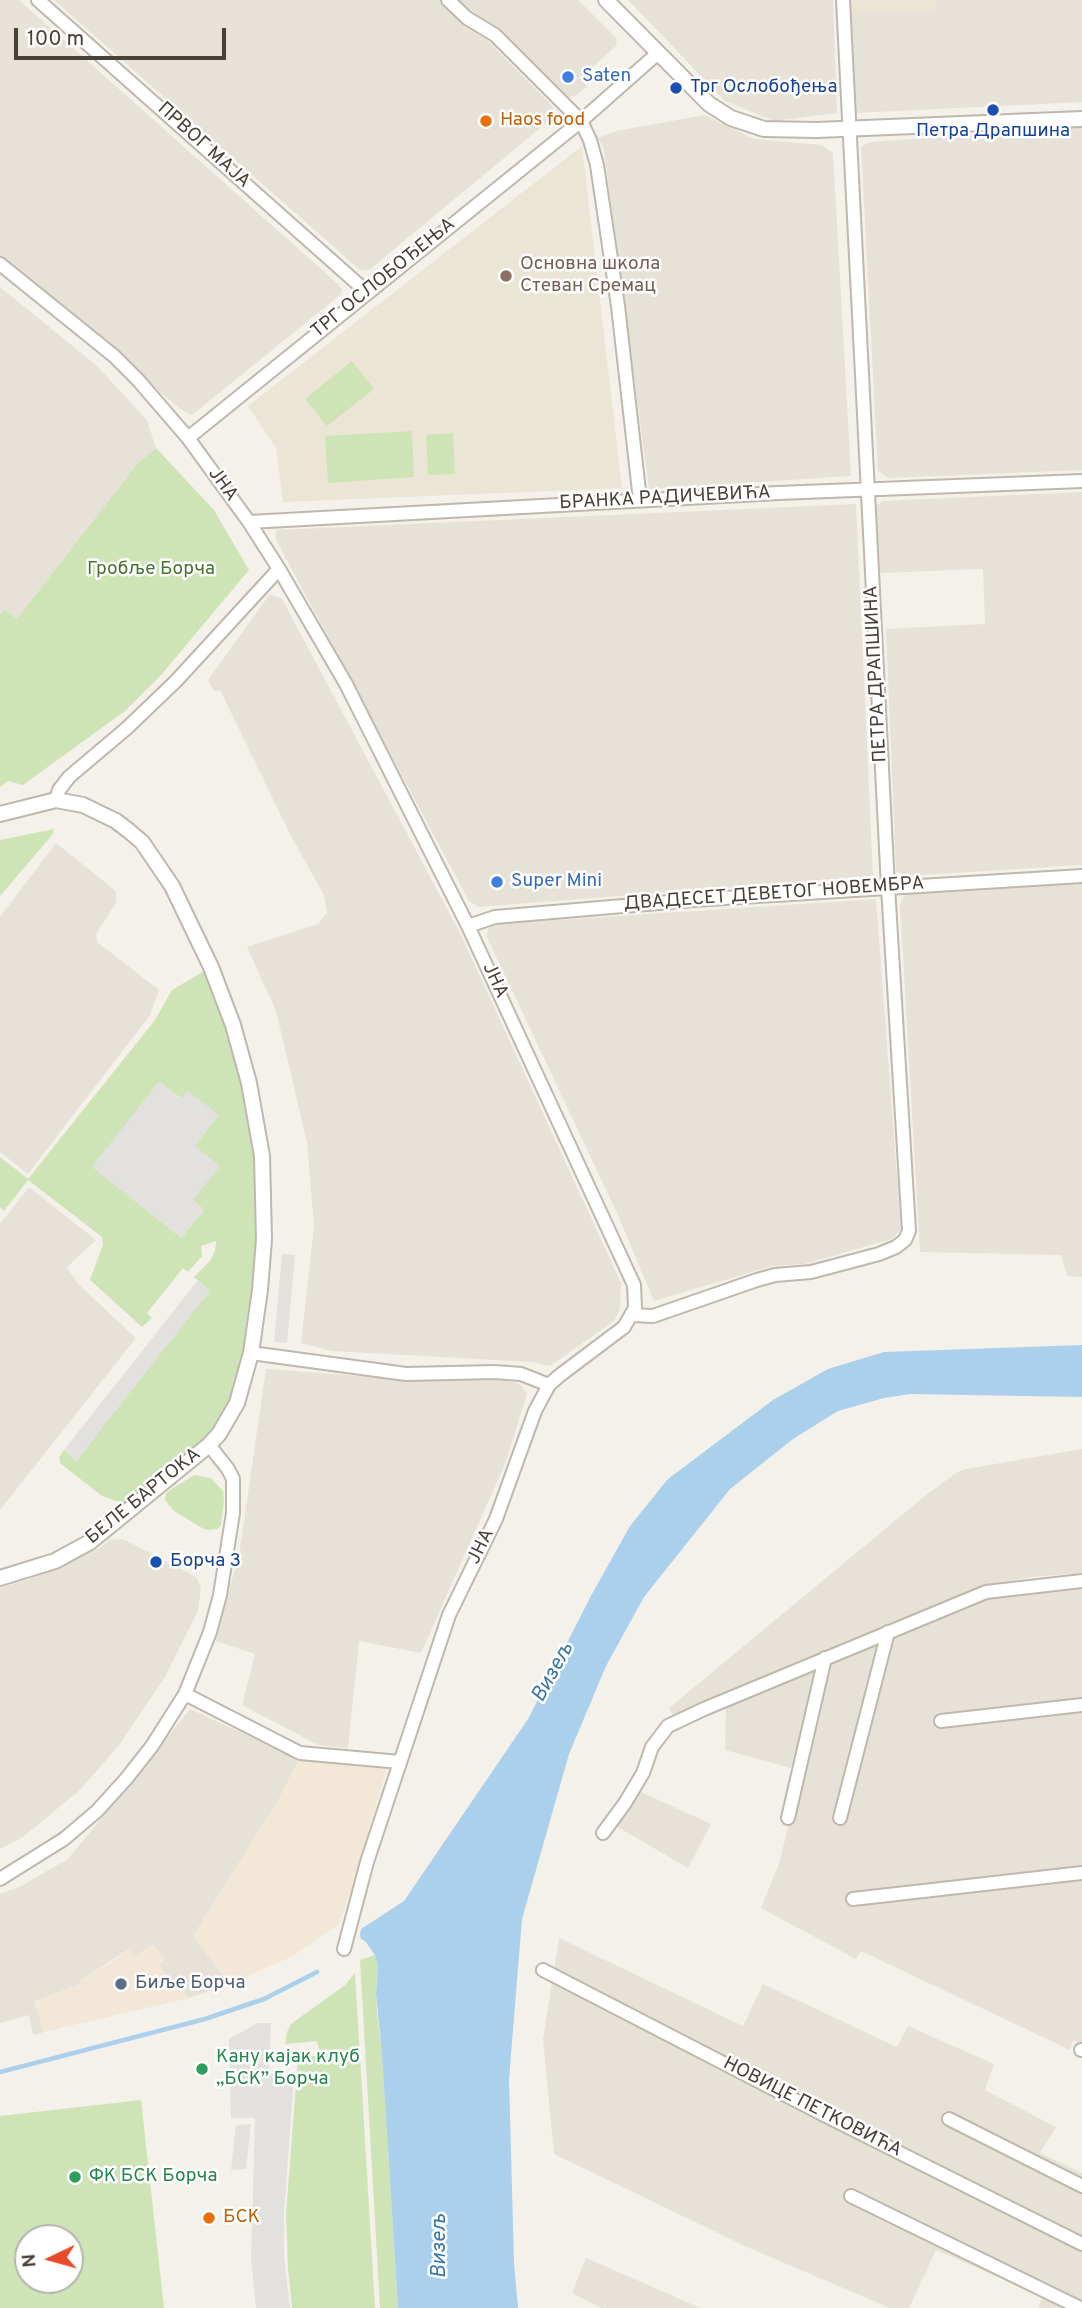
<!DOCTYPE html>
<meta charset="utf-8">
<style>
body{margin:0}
#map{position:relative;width:1082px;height:2308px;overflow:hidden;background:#f3f1ea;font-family:Overpass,sans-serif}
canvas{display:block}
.north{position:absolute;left:14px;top:2224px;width:70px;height:70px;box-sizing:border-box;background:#fff;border:2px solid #b5b3af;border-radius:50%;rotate:265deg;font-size:19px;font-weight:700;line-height:28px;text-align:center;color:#474138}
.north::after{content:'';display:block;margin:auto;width:24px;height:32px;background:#e84b2c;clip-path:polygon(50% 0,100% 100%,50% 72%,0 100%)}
.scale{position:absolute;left:14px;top:28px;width:212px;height:32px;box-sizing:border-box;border:4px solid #474138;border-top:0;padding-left:9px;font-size:21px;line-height:24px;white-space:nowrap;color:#474138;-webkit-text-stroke:5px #fff;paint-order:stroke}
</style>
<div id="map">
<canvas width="1082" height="2308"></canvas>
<div class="north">N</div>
<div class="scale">100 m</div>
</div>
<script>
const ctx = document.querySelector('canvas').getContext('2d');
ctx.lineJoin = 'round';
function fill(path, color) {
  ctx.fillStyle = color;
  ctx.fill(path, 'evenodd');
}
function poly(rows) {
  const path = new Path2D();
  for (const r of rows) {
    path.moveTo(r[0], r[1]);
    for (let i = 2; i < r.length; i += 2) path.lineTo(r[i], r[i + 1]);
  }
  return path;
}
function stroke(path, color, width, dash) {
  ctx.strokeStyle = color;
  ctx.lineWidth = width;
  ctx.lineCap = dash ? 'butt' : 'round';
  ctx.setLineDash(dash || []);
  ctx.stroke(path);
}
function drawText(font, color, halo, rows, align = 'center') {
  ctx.font = font + ' Overpass,sans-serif';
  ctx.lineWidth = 5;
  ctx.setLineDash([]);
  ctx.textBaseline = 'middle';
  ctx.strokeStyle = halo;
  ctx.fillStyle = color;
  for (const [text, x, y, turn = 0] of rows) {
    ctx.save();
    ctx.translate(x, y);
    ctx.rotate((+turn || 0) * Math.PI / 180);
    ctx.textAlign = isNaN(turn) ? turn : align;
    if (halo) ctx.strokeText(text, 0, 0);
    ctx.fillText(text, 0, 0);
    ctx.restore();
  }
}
const residential = poly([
 [0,0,19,0,339,285,342,290,340,295,192,415,182,410,0,262],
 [54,0,439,0,466,26,487,40,552,106,556,115,369,270,360,270],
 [458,0,578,0,617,39,616,46,581,78,587,87,576,95,566,98,489,24],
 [628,0,833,0,837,113,774,121,725,101],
 [844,0,1082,0,1082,102,855,113],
 [705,115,754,139,821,145,833,153,851,476,649,489,604,150,598,138,616,131],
 [1082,127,1082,470,888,478,878,471,861,147,870,142],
 [0,287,96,365,147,420,156,448,137,464,17,620,4,610,0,613],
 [1082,492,1082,865,904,876,896,871,886,629,985,624,983,569,880,573,875,507,883,501],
 [856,504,873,876,478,907,469,901,275,538,277,530],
 [270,594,282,599,460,933,621,1283,620,1309,614,1321,550,1366,532,1362,332,1351,301,1343,314,1226,307,1142,276,1011,247,947,318,924,327,913,324,895,290,834,220,690,214,691,208,680],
 [56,843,116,891,116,903,96,934,97,942,159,990,150,1015,28,1174,0,1152,0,917],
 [1082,881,1082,1277,1067,1276,1061,1255,920,1252,900,904,905,894],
 [876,899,901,1229,892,1239,804,1264,772,1266,654,1301,617,1213,486,935,489,928,497,924],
 [29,1187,96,1240,67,1267,78,1284,136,1338,0,1510,0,1224],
 [266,1369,401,1379,506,1379,522,1386,527,1394,505,1464,421,1653,359,1641,348,1748,318,1745,242,1705,255,1654,216,1641,240,1549],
 [1082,1449,1082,1573,1031,1577,990,1584,674,1717,669,1708,926,1495,956,1473,966,1469],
 [123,1539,196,1577,201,1587,198,1611,165,1677,119,1745,80,1790,23,1837,0,1849,0,1588,30,1579,98,1549,110,1540],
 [1082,1587,1082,1699,938,1714,937,1726,1082,1712,1082,1867,850,1895,851,1904,1082,1880,1082,2044,1073,2040,1070,2050,861,1951,856,1959,761,1908,779,1864,829,1662,990,1599],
 [819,1668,791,1768,725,1750,726,1707],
 [190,1709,299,1759,279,1799,193,1936,230,1984,189,1998,180,1987,178,1989,159,1965,135,1957,129,1949,79,1981,81,1984,35,2001,44,2032,33,2035,29,2015,0,2023,0,1894,21,1886,68,1859],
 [639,1791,711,1824,688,1868,616,1826],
 [559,1938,743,2026,763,1984,897,2047,908,2026,994,2064,985,2090,1056,2127,1040,2153,1082,2173,1082,2308,1038,2308,1043,2297,936,2250,909,2308,890,2308,747,2247,554,2154,543,2039],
 [586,2258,648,2285,700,2308,602,2308,572,2293]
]);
const commercial = poly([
 [299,1759,387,1767,356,1876,338,1925,293,1956,230,1984,193,1936,279,1799],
 [152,1944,165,1959,159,1965,177,1989,180,1987,189,1998,44,2032,34,2001,81,1984,79,1980,112,1962,129,1949,135,1956]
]);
const education = poly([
 [844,0,937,0,937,10,845,13],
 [582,146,622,488,283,502,276,448,248,406]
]);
const green = poly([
 [352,361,374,389,327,426,305,399],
 [412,431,414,477,328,483,325,436],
 [453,433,455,474,428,475,426,435],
 [156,448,214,510,249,570,162,674,125,711,23,785,8,781,0,787,0,614,4,609,17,619,137,464],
 [54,829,53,834,0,896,0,840],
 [211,967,257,1127,260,1290,231,1415,133,1507,102,1496,60,1463,59,1457,64,1450,76,1461,209,1290,194,1277,210,1261,215,1251,216,1241,201,1246,202,1256,188,1272,183,1268,147,1313,152,1318,142,1327,90,1280,103,1245,102,1237,28,1180,4,1211,0,1207,0,1157,28,1179,155,1020,172,990],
 [159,1082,182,1099,188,1091,195,1146,193,1200,204,1210,181,1238],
 [194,1475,211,1478,223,1491,224,1501,221,1525,218,1529,207,1530,202,1528,174,1511,165,1500,166,1494,170,1490],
 [375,1955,378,1967,376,1993,377,2012,382,2056,398,2308,380,2308,360,1960],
 [355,1973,375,2308,292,2308,288,2268,286,2214,298,2059,320,2055,317,2041,285,2044,287,2032,291,2024,345,1985],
 [141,2100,164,2308,0,2308,0,2116],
 [28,2238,70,2238,70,2280,28,2280]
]);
const parking = poly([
 [159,1081,181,1099,188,1091,219,1115,195,1146,220,1166,193,1200,204,1210,181,1238,92,1167],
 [282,1254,295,1255,287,1343,274,1342],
 [198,1280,210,1291,76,1461,64,1450],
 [258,2023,271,2023,269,2074,294,2075,284,2214,284,2257,290,2308,256,2308,251,2260,255,2118,231,2118,229,2039],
 [251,2124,246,2169,231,2170,236,2125]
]);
const water = poly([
 [1082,1345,1082,1397,910,1394,884,1398,838,1411,793,1439,730,1489,644,1597,606,1666,569,1754,522,1919,509,2079,514,2263,518,2308,398,2308,382,2056,376,1993,378,1967,375,1955,365,1941,361,1939,360,1935,361,1929,404,1901,528,1719,592,1594,630,1526,668,1479,773,1400,828,1369,884,1352]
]);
const stream = poly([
 [0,2072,205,2019,264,1999,317,1972]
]);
const minor = poly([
 [38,0,368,293],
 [448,0,467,18,495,35,581,121,590,140,597,165,618,306,640,500],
 [0,264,114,356,138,380,188,438,249,522,279,569,346,684,468,926,634,1285,635,1308,624,1327,559,1376,549,1385,535,1411,496,1519,449,1615,367,1862,344,1949],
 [188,438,581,121,658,53],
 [249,522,778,493,1082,481],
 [56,800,59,790,69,777,127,728,176,681,279,569],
 [468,926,495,917,693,900,1082,876],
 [632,1315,653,1316,757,1280,775,1275,811,1272,879,1254,896,1247,905,1240,909,1231,888,887,843,0],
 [251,1353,406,1374,495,1372,521,1374,549,1385],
 [185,1694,300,1753,400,1762],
 [941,1721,1082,1705],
 [788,1818,825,1658],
 [840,1818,888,1632],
 [603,1833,625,1803,643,1773,652,1747,668,1726,704,1709,986,1592,1082,1581],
 [0,1879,64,1839,97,1811,126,1779,152,1746,185,1694,210,1632,220,1595,233,1513,233,1479,228,1469,209,1445],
 [853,1899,1082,1873],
 [543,1970,822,2114,1082,2244],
 [1081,2050,1082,2050],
 [949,2119,1082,2186],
 [851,2196,1080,2308]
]);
const tertiary = poly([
 [606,0,709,104,731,118,764,129,817,130,1082,119],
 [0,814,56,800,83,805,116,821,129,831,142,842,172,886,211,967,233,1025,249,1083,262,1156,264,1239,260,1290,251,1353,237,1403,219,1434,209,1445,90,1542,55,1561,0,1578]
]);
const markers = [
 [568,77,7,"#3f7fe0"],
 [676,88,7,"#1a4fb4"],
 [993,110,7,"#1a4fb4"],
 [486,121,7,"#e8710a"],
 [506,276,7,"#8d6e63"],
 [497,882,7,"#3f7fe0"],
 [156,1562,7,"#1a4fb4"],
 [121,1984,7,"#5c6f8a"],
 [202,2069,7,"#2e9e5b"],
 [75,2177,7,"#2e9e5b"],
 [209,2218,7,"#e8710a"]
];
const shopNames = [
 ["Saten",582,77],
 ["Super Mini",511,882]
];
const transitNames = [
 ["Трг Ослобођења",690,88],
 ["Петра Драпшина",993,132,"center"],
 ["Борча 3",170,1562]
];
const foodNames = [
 ["Haos food",500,121],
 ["БСК",223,2218]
];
const streetNames = [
 ["ПРВОГ МАЈА",203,146,42],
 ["ТРГ ОСЛОБОЂЕЊА",384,279,-39],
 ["ЈНА",222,485,54],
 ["БРАНКА РАДИЧЕВИЋА",665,499,-3],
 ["ПЕТРА ДРАПШИНА",877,674,-93],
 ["ДВАДЕСЕТ ДЕВЕТОГ НОВЕМБРА",774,895,-4],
 ["ЈНА",494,981,65],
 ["БЕЛЕ БАРТОКА",144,1497,-39],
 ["ЈНА",482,1547,-64],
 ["НОВИЦЕ ПЕТКОВИЋА",812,2108,27]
];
const educationNames = [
 ["Основна школа",520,265],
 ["Стеван Сремац",520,287]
];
const parkNames = [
 ["Гробље Борча",151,570]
];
const serviceNames = [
 ["Биље Борча",135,1984]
];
const leisureNames = [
 ["Кану кајак клуб",216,2058],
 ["„БСК” Борча",216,2080],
 ["ФК БСК Борча",89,2177]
];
const waterNames = [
 ["Визељ",554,1673,-61],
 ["Визељ",441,2246,-90]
];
fill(residential, '#e7e2d8');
fill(commercial, '#f3e8d7');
fill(education, '#ebe5d5');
fill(green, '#cfe4b6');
fill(parking, '#e2e1de');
fill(water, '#abd0eb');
stroke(stream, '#abd0eb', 4.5);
stroke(minor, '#beb8ad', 16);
stroke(tertiary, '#beb8ad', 18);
stroke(minor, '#fff', 12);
stroke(tertiary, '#fff', 14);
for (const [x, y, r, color] of markers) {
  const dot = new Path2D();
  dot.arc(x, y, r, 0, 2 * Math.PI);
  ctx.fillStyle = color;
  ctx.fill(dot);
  stroke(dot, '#fff', 2.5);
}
drawText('19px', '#366cbe', '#fff', shopNames, 'left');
drawText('19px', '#164399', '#fff', transitNames, 'left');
drawText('19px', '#c56008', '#fff', foodNames, 'left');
drawText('19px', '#474138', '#fff', streetNames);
drawText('19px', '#785e54', '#fff', educationNames, 'left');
drawText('19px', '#497430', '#fff', parkNames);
drawText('19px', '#4e5e75', '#fff', serviceNames, 'left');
drawText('19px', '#27864d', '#fff', leisureNames, 'left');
drawText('italic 21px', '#3a79aa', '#fff', waterNames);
</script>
